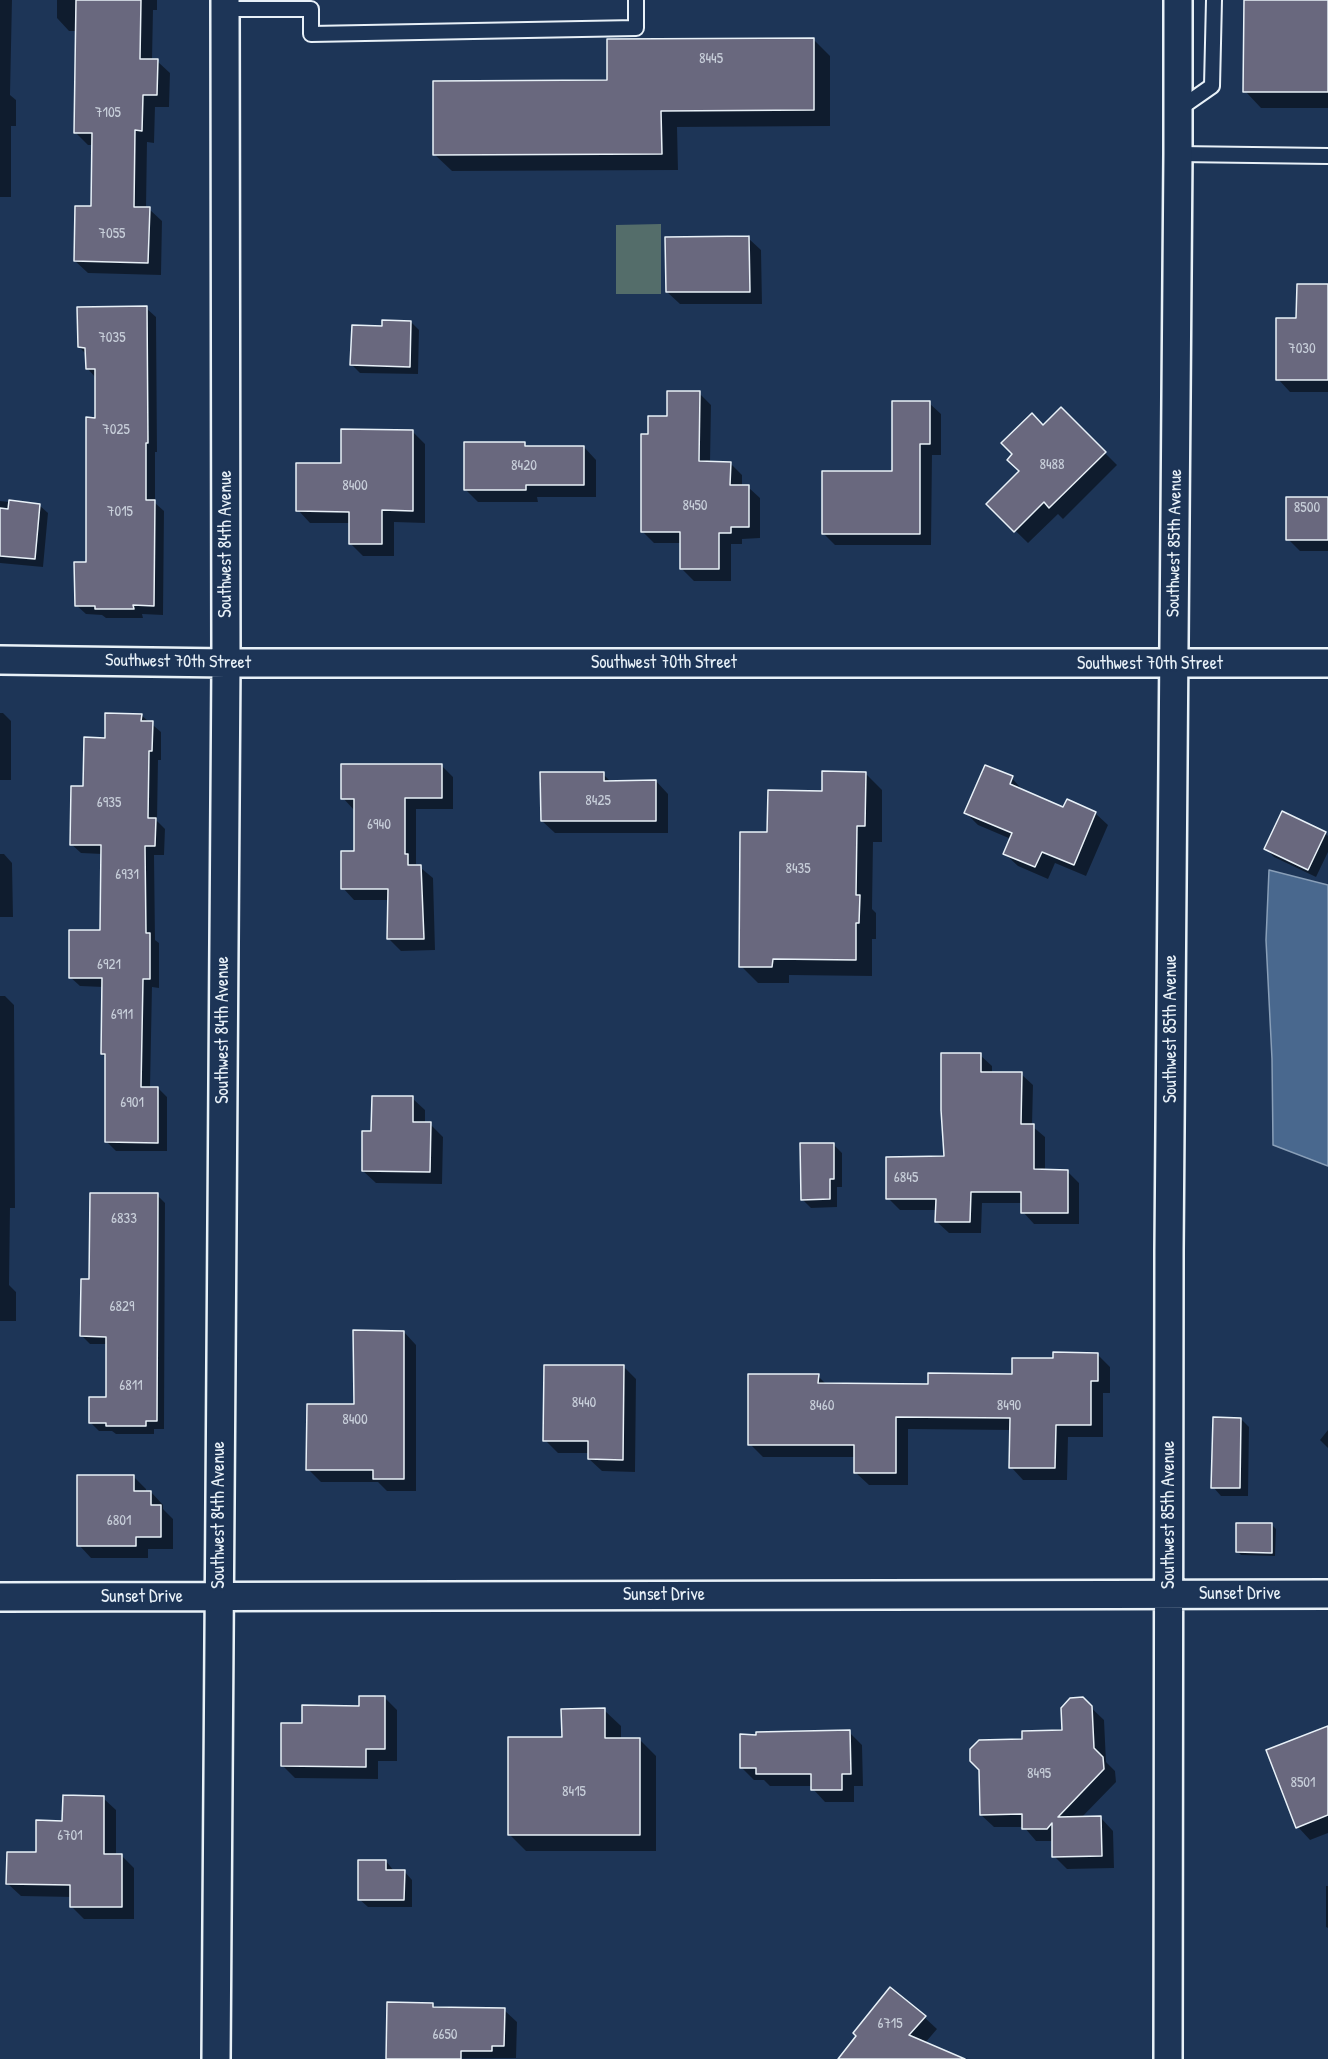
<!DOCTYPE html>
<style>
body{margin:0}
canvas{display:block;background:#1d3557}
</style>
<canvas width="1328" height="2059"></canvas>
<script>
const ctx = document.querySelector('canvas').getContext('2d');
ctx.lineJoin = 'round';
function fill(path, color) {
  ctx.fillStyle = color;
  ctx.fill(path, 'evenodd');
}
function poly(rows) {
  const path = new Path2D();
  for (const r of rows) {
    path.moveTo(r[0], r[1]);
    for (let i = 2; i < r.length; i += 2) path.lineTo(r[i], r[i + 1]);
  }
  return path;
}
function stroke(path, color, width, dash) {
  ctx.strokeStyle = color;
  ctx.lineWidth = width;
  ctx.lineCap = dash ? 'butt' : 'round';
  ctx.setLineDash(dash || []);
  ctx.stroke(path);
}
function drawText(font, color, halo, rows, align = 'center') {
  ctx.font = font + ' "Patrick Hand",sans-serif';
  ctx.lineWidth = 4.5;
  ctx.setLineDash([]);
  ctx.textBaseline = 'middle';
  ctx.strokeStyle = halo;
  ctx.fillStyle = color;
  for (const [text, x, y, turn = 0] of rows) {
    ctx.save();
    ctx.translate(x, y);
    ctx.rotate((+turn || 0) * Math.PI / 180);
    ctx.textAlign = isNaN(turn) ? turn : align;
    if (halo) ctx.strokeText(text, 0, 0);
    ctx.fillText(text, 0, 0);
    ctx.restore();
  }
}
const green = poly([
 [661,224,661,294,616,294,616,225]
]);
const water = poly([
 [1269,870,1328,885,1328,1166,1273,1145,1272,1059,1266,940,1269,870]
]);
const shadow = poly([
 [0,0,12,0,10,95,16,100,16,126,11,126,11,197,0,197],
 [57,0,157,0,157,10,153,10,152,61,157,61,170,73,169,107,155,107,154,143,147,142,146,209,149,209,162,221,161,275,88,273,75,261,93,208,94,145,88,145,75,132,77,31,69,31,57,18],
 [1245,0,1328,0,1328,108,1261,108,1245,91],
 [814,40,830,56,830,126,677,127,678,170,452,171,435,155,609,81],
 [748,238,761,250,762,304,680,304,667,292],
 [1328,286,1328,392,1290,392,1278,379,1298,319],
 [146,308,156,317,157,452,155,452,155,503,164,511,163,615,142,614,143,618,106,618,102,615,86,614,76,605,88,564,97,419,96,378,87,368,87,355,79,347],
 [411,322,419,330,418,374,360,373,352,365,383,327],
 [699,393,711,405,710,463,730,463,742,475,742,487,748,487,760,498,760,538,742,539,742,544,731,544,731,581,694,581,682,569,682,543,654,543,642,531,650,436],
 [929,403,941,414,941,455,932,455,931,545,835,545,823,533,894,472],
 [1061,409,1117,465,1063,519,1058,514,1028,543,988,504,1021,471,1015,454],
 [412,431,425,444,425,523,394,522,394,556,363,556,350,543,351,523,310,523,298,510,343,464],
 [525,444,529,448,584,447,596,460,596,497,537,497,538,502,478,502,465,489],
 [1328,499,1328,551,1300,551,1288,539],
 [0,501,39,505,48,513,43,567,0,563],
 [0,713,3,713,11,721,11,780,0,780],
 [141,715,161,732,161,760,158,760,157,821,165,829,164,855,154,855,155,940,159,943,159,988,152,987,150,1088,158,1088,167,1097,167,1151,116,1151,107,1142,106,1058,102,1054,103,987,80,986,70,977,102,931,102,854,81,853,71,844,85,787,107,739],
 [441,765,453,777,453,809,416,809,416,864,433,878,435,950,401,951,389,939,389,900,354,900,343,888,355,852,354,810,343,798],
 [865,773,882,790,882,842,873,842,872,909,876,913,876,939,872,939,872,976,789,975,789,983,758,983,741,966,769,834,824,792],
 [603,774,611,782,656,781,668,794,668,833,555,833,542,821],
 [1012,778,1024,792,1064,809,1095,813,1108,825,1086,876,1055,863,1048,879,1018,866,1005,854,1011,839,978,825,966,813],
 [1325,833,1328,836,1328,852,1316,877,1274,857,1266,849],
 [0,854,4,854,12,863,13,917,0,917],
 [0,996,5,996,14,1005,15,1208,10,1208,9,1285,16,1292,16,1321,0,1321],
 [980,1055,992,1066,992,1073,1021,1074,1033,1085,1032,1126,1045,1137,1045,1171,1067,1171,1079,1183,1079,1224,1034,1224,1023,1212,1023,1203,982,1203,981,1233,949,1233,937,1222,937,1210,900,1210,888,1198,946,1158],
 [412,1098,425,1110,425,1124,430,1124,443,1137,442,1184,376,1183,363,1171,373,1133],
 [833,1144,842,1153,842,1187,837,1187,837,1207,811,1208,802,1199],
 [157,1195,165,1203,164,1429,154,1429,154,1434,116,1434,112,1431,99,1431,90,1422,107,1398,108,1344,90,1344,82,1336,91,1281],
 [404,1332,416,1345,416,1491,387,1491,378,1482,321,1482,308,1469,355,1405],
 [1097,1354,1110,1367,1110,1393,1103,1393,1103,1437,1068,1437,1067,1480,1023,1480,1011,1467,1011,1430,908,1429,908,1485,869,1485,856,1473,856,1457,763,1457,750,1444,818,1376,827,1385,929,1385,1013,1376,1054,1360],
 [623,1366,636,1379,635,1472,602,1471,589,1459,589,1453,558,1453,545,1440],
 [1241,1419,1249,1427,1248,1496,1221,1496,1213,1487],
 [1328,1430,1328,1448,1320,1440],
 [133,1476,146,1489,146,1492,151,1492,163,1505,163,1509,173,1519,173,1549,148,1549,148,1558,91,1558,79,1545],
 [1272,1525,1276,1529,1275,1556,1241,1555,1237,1551],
 [385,1698,397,1710,397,1761,378,1761,378,1779,295,1778,283,1766,303,1725],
 [1082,1699,1104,1720,1106,1762,1115,1771,1116,1782,1081,1818,1101,1818,1113,1831,1114,1868,1067,1869,1054,1856,1054,1841,1036,1841,1024,1827,994,1827,981,1815,1024,1740,1064,1732],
 [604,1710,621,1726,621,1739,639,1739,656,1756,656,1851,526,1851,509,1834,563,1739],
 [1328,1727,1328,1833,1310,1840,1298,1827],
 [849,1732,862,1745,863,1786,854,1786,854,1802,825,1802,813,1789,813,1786,770,1786,764,1780,754,1780,742,1768],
 [103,1798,116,1810,116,1855,122,1856,134,1868,134,1919,84,1919,71,1906,72,1897,21,1896,8,1884,64,1822],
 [386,1861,394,1871,404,1871,412,1880,412,1907,368,1907,359,1899],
 [1326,1886,1328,1886,1328,1928,1326,1927],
 [432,2004,437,2009,504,2010,517,2022,516,2058,388,2059],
 [924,2017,937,2029,925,2043,963,2059,840,2059]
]);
const building = poly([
 [76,0,141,0,140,59,158,59,157,95,143,95,142,131,135,130,134,207,150,207,148,263,74,261,75,206,91,206,92,133,74,133,76,0],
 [1244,0,1328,0,1328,92,1243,92,1244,0],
 [814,38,814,110,661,111,662,154,433,155,433,81,607,80,607,39,814,38],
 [749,236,750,292,666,292,665,237,749,236],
 [1297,284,1328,284,1328,380,1276,380,1276,318,1296,318,1297,284],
 [147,306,148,443,146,443,146,500,155,500,154,606,133,605,134,609,95,609,95,606,75,606,74,562,86,562,86,417,95,418,95,369,86,369,85,348,78,347,77,307,147,306],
 [382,320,411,321,410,367,350,365,352,325,382,326,382,320],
 [667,391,700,391,699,461,731,462,730,485,749,485,749,527,731,527,731,533,719,533,719,569,680,569,680,532,641,532,641,434,648,434,648,416,667,416,667,391],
 [892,401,930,401,930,444,920,444,920,534,822,534,822,471,892,471,892,401],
 [1061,407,1106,452,1049,508,1044,502,1014,532,986,504,1019,471,1007,460,1012,454,1001,443,1032,413,1043,425,1061,407],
 [341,429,413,430,413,511,382,510,382,544,349,544,349,512,296,511,296,463,341,463,341,429],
 [464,442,525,442,525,446,584,446,584,485,526,485,526,490,464,490,464,442],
 [1286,497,1328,497,1328,540,1286,540,1286,497],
 [9,500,40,504,35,559,0,556,0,508,8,509,9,500],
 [105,713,142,714,141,721,153,721,152,751,149,751,148,818,156,818,155,846,145,846,146,933,150,933,150,979,143,979,141,1087,158,1087,158,1143,105,1142,105,1054,101,1054,102,978,69,978,69,930,100,930,101,845,70,845,71,786,83,786,84,737,105,738,105,713],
 [341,764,442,764,442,798,405,798,405,854,408,854,408,865,421,865,424,939,387,939,388,889,341,889,341,851,354,851,354,799,341,799,341,764],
 [985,765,1013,776,1010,784,1063,807,1067,799,1096,812,1074,865,1042,852,1035,867,1003,854,1012,833,964,813,985,765],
 [822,771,866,772,865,826,857,826,856,895,860,895,859,923,856,923,856,960,773,959,772,967,739,967,740,832,767,832,768,790,822,791,822,771],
 [540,772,604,772,604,781,656,780,656,821,541,821,540,772],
 [1282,811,1326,832,1308,870,1264,849,1282,811],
 [941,1053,981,1053,981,1072,1022,1072,1021,1124,1034,1124,1034,1169,1068,1170,1068,1213,1021,1213,1021,1192,971,1192,970,1222,935,1222,936,1199,886,1199,886,1157,944,1156,941,1110,941,1053],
 [372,1096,413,1096,413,1122,431,1122,430,1172,362,1171,362,1131,371,1131,372,1096],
 [800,1143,834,1143,834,1179,830,1179,830,1199,801,1200,800,1143],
 [90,1193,158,1193,157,1421,146,1421,146,1426,106,1426,106,1423,89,1423,89,1397,106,1397,106,1337,80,1336,81,1279,89,1279,90,1193],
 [353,1330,404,1331,404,1479,373,1479,373,1470,306,1470,307,1404,354,1404,353,1330],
 [1053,1352,1098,1353,1098,1381,1091,1381,1091,1425,1056,1425,1055,1468,1009,1468,1010,1418,896,1417,896,1473,854,1473,854,1445,748,1445,748,1374,819,1374,818,1383,928,1384,928,1373,1012,1374,1012,1358,1053,1358,1053,1352],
 [544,1365,624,1365,623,1460,588,1459,588,1441,543,1441,544,1365],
 [1213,1417,1241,1418,1240,1488,1211,1488,1213,1417],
 [77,1475,134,1475,134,1491,151,1491,151,1505,161,1505,161,1537,136,1537,136,1546,77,1546,77,1475],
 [1236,1523,1272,1523,1272,1553,1236,1552,1236,1523],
 [359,1696,385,1696,385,1749,366,1749,366,1767,281,1766,281,1723,302,1723,302,1705,359,1706,359,1696],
 [1083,1697,1092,1706,1094,1748,1103,1757,1104,1769,1058,1817,1101,1816,1102,1856,1052,1857,1052,1823,1047,1829,1022,1829,1022,1814,980,1815,979,1770,970,1761,970,1749,979,1740,1022,1739,1022,1731,1062,1730,1061,1708,1070,1698,1083,1697],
 [605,1708,605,1738,640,1738,640,1835,508,1835,508,1737,562,1737,561,1709,605,1708],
 [1328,1726,1328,1815,1296,1828,1266,1750,1328,1726],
 [850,1730,851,1774,842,1774,842,1790,811,1790,811,1774,756,1774,756,1768,740,1768,740,1734,756,1735,756,1732,850,1730],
 [63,1795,104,1796,104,1854,122,1854,122,1907,70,1907,70,1885,6,1884,7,1852,36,1852,36,1820,62,1821,63,1795],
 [358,1860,386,1860,386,1870,405,1870,404,1900,358,1900,358,1860],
 [890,1987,926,2016,909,2035,965,2059,838,2059,856,2036,853,2033,890,1987],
 [387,2002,433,2003,433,2007,505,2008,504,2046,492,2046,492,2051,461,2051,461,2059,386,2059,387,2002]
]);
const service = poly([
 [225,9,311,9,311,34,636,28,636,0],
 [1179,109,1212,86,1214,0],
 [1178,154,1328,156]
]);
const minor = poly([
 [0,660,226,663,1328,663],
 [0,1597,1328,1594],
 [216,2059,226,663,225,0],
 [1168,2059,1169,1249,1178,154,1178,0]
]);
const numberNames = [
 ["8445",711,59],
 ["7105",108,113],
 ["7055",112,234],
 ["7035",112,338],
 ["7030",1302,349],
 ["7025",116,430],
 ["8488",1052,465],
 ["8420",524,466],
 ["8400",355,486],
 ["8450",695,506],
 ["8500",1307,508],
 ["7015",120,512],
 ["8425",598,801],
 ["6935",109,803],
 ["6940",379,825],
 ["8435",798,869],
 ["6931",127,875],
 ["6921",109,965],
 ["6911",122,1015],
 ["6901",132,1103],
 ["6845",906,1178],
 ["6833",124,1219],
 ["6829",122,1307],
 ["6811",131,1386],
 ["8440",584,1403],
 ["8460",822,1406],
 ["8490",1009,1406],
 ["8400",355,1420],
 ["6801",119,1521],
 ["8495",1039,1774],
 ["8501",1303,1783],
 ["8415",574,1792],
 ["6701",70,1836],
 ["6715",890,2024],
 ["6650",445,2035]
];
const streetNames = [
 ["Southwest 85th Avenue",1175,543,-89],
 ["Southwest 84th Avenue",226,544,-90],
 ["Southwest 70th Street",178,662,1],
 ["Southwest 70th Street",664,663],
 ["Southwest 70th Street",1150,664],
 ["Southwest 85th Avenue",1171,1029,-90],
 ["Southwest 84th Avenue",223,1030,-90],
 ["Southwest 84th Avenue",219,1515,-90],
 ["Southwest 85th Avenue",1169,1515,-90],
 ["Sunset Drive",1240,1594],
 ["Sunset Drive",664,1595],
 ["Sunset Drive",142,1597]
];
fill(green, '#546d6a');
fill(water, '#49688e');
stroke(water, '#899fb8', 1.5);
fill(shadow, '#0007');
fill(building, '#69687e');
stroke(building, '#e8f1f8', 1.5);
stroke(service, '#e8f1f8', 18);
stroke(minor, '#e8f1f8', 32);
stroke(service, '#1d3557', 14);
stroke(minor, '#1d3557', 27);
drawText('15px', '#c8cfda', null, numberNames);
drawText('18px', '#e8f1f8', '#1d3557', streetNames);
</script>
